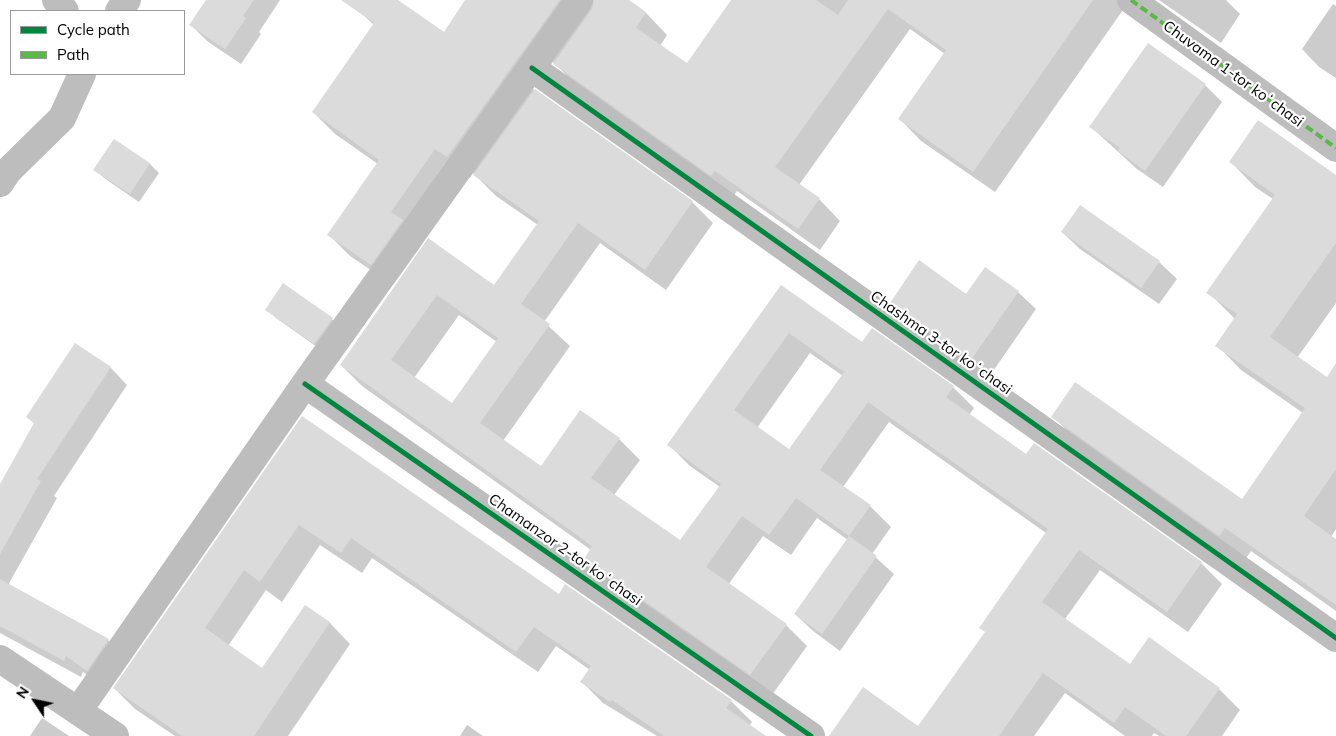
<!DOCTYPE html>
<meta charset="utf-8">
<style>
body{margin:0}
#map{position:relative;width:1336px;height:736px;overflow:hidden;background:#fff;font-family:Mulish,sans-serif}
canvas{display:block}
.legend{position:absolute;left:10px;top:10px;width:175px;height:65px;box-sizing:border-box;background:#fff;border:1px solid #999;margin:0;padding:6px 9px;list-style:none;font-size:15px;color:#000}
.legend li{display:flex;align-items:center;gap:10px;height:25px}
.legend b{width:25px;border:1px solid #999}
.north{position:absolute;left:10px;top:676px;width:50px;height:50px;-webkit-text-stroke:4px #fff;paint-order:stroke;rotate:304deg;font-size:14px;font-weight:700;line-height:20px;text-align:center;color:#000}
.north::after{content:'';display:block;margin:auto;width:18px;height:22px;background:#000;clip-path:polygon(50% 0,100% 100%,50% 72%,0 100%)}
</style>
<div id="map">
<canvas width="1336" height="736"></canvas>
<ul class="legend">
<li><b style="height:6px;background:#00873e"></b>Cycle path</li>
<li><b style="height:6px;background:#58b947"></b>Path</li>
</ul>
<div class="north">N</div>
</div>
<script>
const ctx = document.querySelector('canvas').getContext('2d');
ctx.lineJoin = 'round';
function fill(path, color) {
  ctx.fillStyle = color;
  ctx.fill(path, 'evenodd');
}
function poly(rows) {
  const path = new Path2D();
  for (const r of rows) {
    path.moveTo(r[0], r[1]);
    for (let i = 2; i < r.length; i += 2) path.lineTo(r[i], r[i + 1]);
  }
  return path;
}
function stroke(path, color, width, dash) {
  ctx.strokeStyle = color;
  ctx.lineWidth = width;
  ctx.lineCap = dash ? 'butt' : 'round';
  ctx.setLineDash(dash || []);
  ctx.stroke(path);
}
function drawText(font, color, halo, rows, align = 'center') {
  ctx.font = font + ' Mulish,sans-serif';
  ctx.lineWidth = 4.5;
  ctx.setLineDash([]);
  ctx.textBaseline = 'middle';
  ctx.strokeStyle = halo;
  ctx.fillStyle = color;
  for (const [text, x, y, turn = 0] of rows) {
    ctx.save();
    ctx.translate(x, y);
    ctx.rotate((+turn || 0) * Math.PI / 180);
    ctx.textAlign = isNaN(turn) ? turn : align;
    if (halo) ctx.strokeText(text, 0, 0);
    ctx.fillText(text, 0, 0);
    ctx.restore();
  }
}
const shadow = poly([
 [208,0,280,0,259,32,261,34,241,64,207,41,191,25],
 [368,0,396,0,444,34,467,0,627,0,646,13,667,35,660,46,687,65,732,0,1130,0,995,192,921,141,900,119,945,54,910,29,799,185,819,199,840,221,820,250,737,191,733,197,576,85,553,62,533,89,692,202,713,223,666,290,600,243,544,322,570,346,503,441,542,468,619,439,640,460,614,495,681,542,720,487,690,466,669,445,781,286,863,344,953,387,974,408,969,415,1027,456,1201,563,1222,584,1188,632,1100,570,1065,619,1130,666,1219,689,1240,710,1222,736,1159,736,1154,733,1152,736,1125,736,1065,693,1034,736,831,736,918,728,986,633,1046,533,889,422,843,487,870,506,891,527,872,554,894,574,840,651,813,631,795,614,848,540,817,518,791,555,763,536,728,585,786,625,807,646,772,695,606,579,585,559,591,550,362,386,341,365,428,240,495,287,538,225,496,196,473,173,470,178,457,170,413,233,423,243,393,285,350,256,329,235,378,164,335,134,313,112,374,25,360,12],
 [459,315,497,342,452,405,414,378],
 [810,353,843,376,790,451,757,428],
 [1159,0,1226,0,1240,14,1221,43],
 [1333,4,1336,6,1336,78,1319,67,1302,49],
 [1205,85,1222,102,1163,187,1137,169,1091,127],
 [115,140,150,164,159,173,139,202,104,178,95,169],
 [1231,162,1336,176,1336,303,1297,358,1336,385,1336,529,1331,537,1336,540,1336,611,1251,551,1245,560,1078,441,1053,417,1242,501,1303,413,1241,370,1217,345,1235,319,1208,292,1273,199,1255,187],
 [1062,232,1159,262,1177,279,1159,304,1080,249],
 [1018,292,1036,309,989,377,909,320,891,302],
 [267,309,332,319,341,328,324,352,276,318],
 [75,345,111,368,127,385,54,496,57,498,8,585,108,640,125,656,104,686,83,672,81,677,0,633,0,486,35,424,27,417],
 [302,418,559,595,566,586,731,701,752,722,749,726,764,736,657,736,603,703,582,682,590,670,556,646,538,672,372,558,362,573,320,545,282,602,266,590,228,646,262,670,305,607,330,623,350,644,288,736,175,736,135,709,114,688],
 [42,718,69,736,30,736],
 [467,725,483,736,460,736]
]);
const building = poly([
 [206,0,254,0,243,16,246,18,225,49,189,25],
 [341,0,398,0,444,32,465,0,560,0,447,157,435,149,391,212,403,220,371,265,327,235,379,160,312,112,374,23],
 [594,0,629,0,646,12,636,28,687,63,731,0,816,0,838,15,848,0,1093,0,973,172,898,119,946,50,888,9,775,167,820,198,798,229,715,171,711,176,553,64,592,9],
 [1148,43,1206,84,1145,171,1118,151,1120,148,1089,127],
 [535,89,693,201,645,270,578,223,521,304,550,324,480,423,541,466,580,410,620,438,591,478,680,540,721,484,667,445,781,285,862,342,872,328,954,386,946,397,1026,454,1034,443,1202,562,1167,612,1079,550,1042,602,1130,664,1149,637,1220,688,1186,736,1166,736,1125,707,1114,723,1043,673,999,736,829,736,863,687,918,726,985,632,979,628,1048,529,868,402,820,470,871,505,849,536,796,498,769,535,742,516,706,567,787,624,750,675,584,559,592,546,340,365,428,238,494,285,539,221,473,175],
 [437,295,498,338,452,403,391,360],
 [789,333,844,372,789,449,734,410],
 [1258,120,1336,175,1336,243,1270,337,1327,377,1336,363,1336,469,1304,516,1336,539,1336,605,1225,528,1219,536,1051,417,1075,382,1242,499,1305,408,1215,346,1237,314,1206,293,1275,195,1229,162],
 [114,139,150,163,130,194,93,170],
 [1080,205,1160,261,1141,288,1061,232],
 [919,260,966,294,985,267,1019,291,971,360,890,303],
 [283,283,333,318,314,344,265,310],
 [75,343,111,367,37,479,41,481,0,554,0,484,34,423,26,417],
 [302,416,559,594,565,584,732,700,726,708,766,736,664,736,612,700,610,702,580,682,591,666,534,627,516,652,351,538,341,553,299,525,260,582,244,570,205,628,262,668,305,605,330,622,254,736,182,736,113,688],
 [849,536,877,556,822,634,794,614],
 [0,579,109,639,87,671,66,656,64,661,0,626]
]);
const minor = poly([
 [56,0,65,11],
 [1131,0,1336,148],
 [119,11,127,0],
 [532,68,1336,638],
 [0,183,8,171,62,118,82,74],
 [305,384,811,736],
 [0,659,115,736],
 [78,711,305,384,579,0]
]);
const quiet = poly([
 [1131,0,1336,148]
]);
const cycleway = poly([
 [532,68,1336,638],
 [305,384,811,736]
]);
const streetNames = [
 ["Chuvama 1-tor koʻchasi",1233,74,36],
 ["Chashma 3-tor koʻchasi",941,343,35],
 ["Chamanzor 2-tor koʻchasi",565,550,35]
];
fill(shadow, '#0003');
fill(building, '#dbdbdb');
stroke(minor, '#bdbdbd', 28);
stroke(quiet, '#58b947', 4, [8, 4]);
stroke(cycleway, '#00873e', 5);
drawText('15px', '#000', '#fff', streetNames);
</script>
